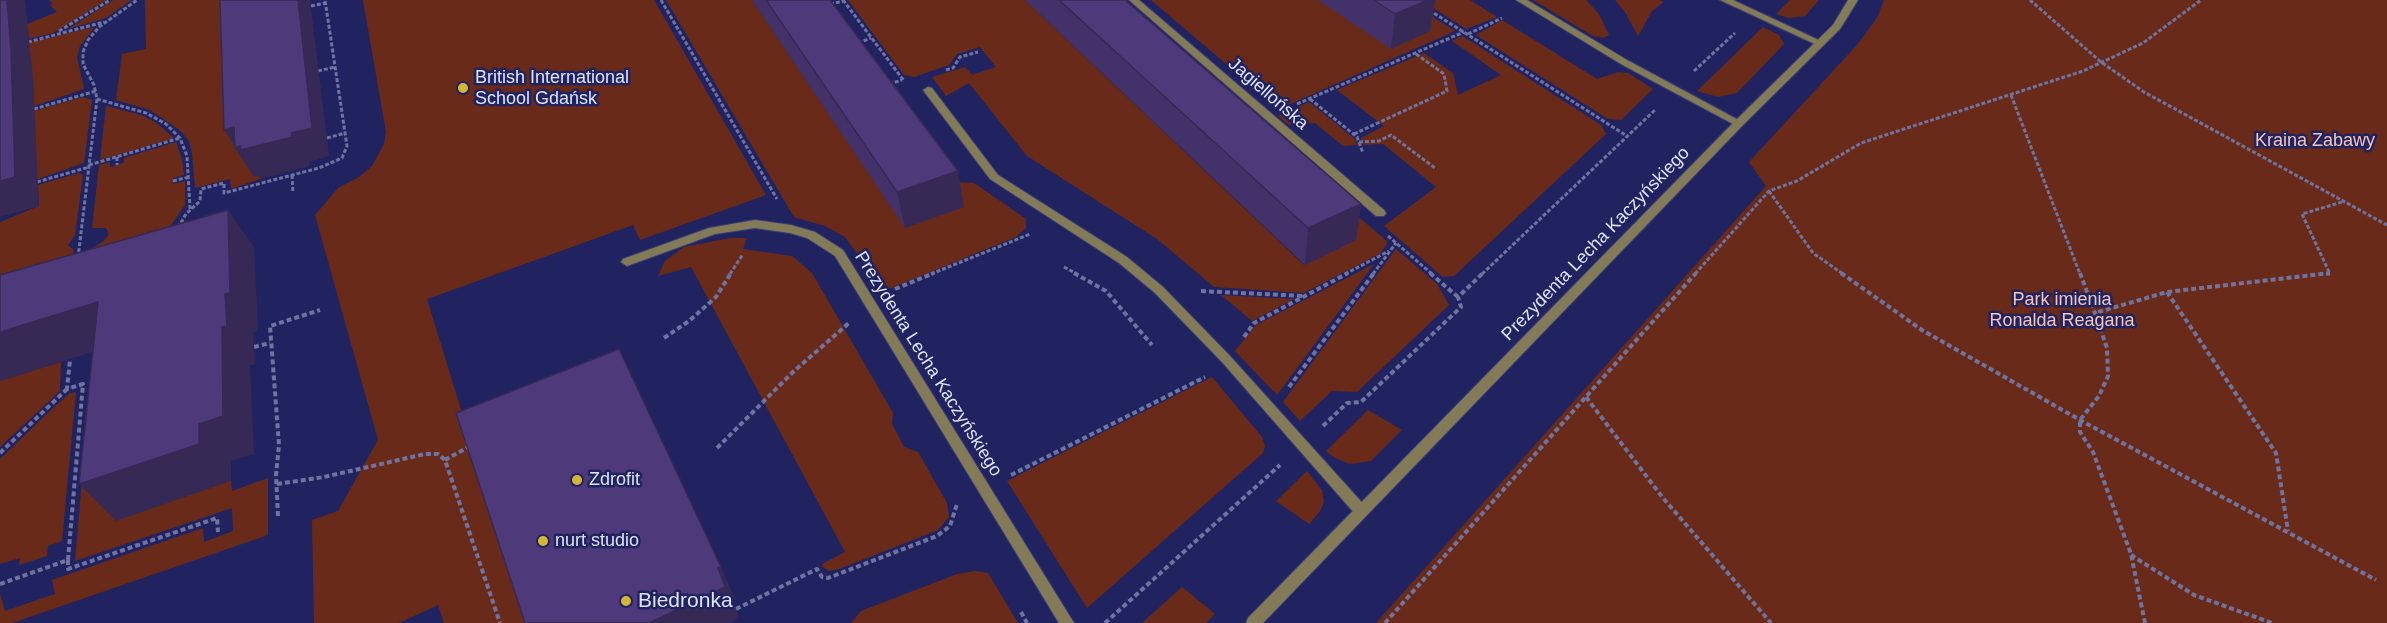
<!DOCTYPE html>
<meta charset="utf-8">
<style>
body{margin:0}
canvas{display:block;background:#202360}
</style>
<canvas width="2387" height="623"></canvas>
<script>
const ctx = document.querySelector('canvas').getContext('2d');
ctx.lineJoin = 'round';
function fill(path, color) {
  ctx.fillStyle = color;
  ctx.fill(path, 'evenodd');
}
function poly(rows) {
  const path = new Path2D();
  for (const r of rows) {
    path.moveTo(r[0], r[1]);
    for (let i = 2; i < r.length; i += 2) path.lineTo(r[i], r[i + 1]);
  }
  return path;
}
function stroke(path, color, width, dash) {
  ctx.strokeStyle = color;
  ctx.lineWidth = width;
  ctx.lineCap = dash ? 'butt' : 'round';
  ctx.setLineDash(dash || []);
  ctx.stroke(path);
}
function drawText(font, color, halo, rows, align = 'center') {
  ctx.font = font + ' Arial,sans-serif';
  ctx.lineWidth = 5;
  ctx.setLineDash([]);
  ctx.textBaseline = 'middle';
  ctx.strokeStyle = halo;
  ctx.fillStyle = color;
  for (const [text, x, y, turn = 0] of rows) {
    ctx.save();
    ctx.translate(x, y);
    ctx.rotate((+turn || 0) * Math.PI / 180);
    ctx.textAlign = isNaN(turn) ? turn : align;
    if (halo) ctx.strokeText(text, 0, 0);
    ctx.fillText(text, 0, 0);
    ctx.restore();
  }
}
const green = poly([
 [49,0,106,0,53,33,29,39,27,24,57,12,50,5,53,3],
 [113,0,131,0,106,18,68,29],
 [145,0,236,0,254,176,259,175,260,179,231,189,230,179,195,188,192,153,189,141,181,131,150,110,116,100,122,54,146,49],
 [363,0,654,0,766,195,640,240,633,225,427,299,471,442,536,623,444,623,438,605,399,623,314,623,312,520,338,511,378,440,315,215,338,188,359,177,372,166,384,144,386,132],
 [666,0,752,0,840,130,952,182,974,183,1026,219,1026,228,1016,237,884,291,845,237,825,226,794,217],
 [848,0,1025,0,1304,265,1354,213,1388,242,1381,253,1304,293,1214,287,1157,239,1027,156,969,83,946,96,932,77,965,67,972,75,996,67,980,47,957,54,949,65,914,77,904,75],
 [1151,0,1318,0,1426,13,1455,31,1279,109],
 [1421,0,1470,0,1497,17,1466,29],
 [1533,0,1586,0,1599,14,1609,35,1603,38,1593,36],
 [1615,0,1659,0,1664,2,1652,11,1638,36,1625,12],
 [1790,0,1819,0,1805,16,1789,18,1776,14],
 [1884,0,2387,0,2387,623,1376,623,1766,186,1749,162,1857,45,1877,18],
 [1502,20,1597,79,1618,72,1628,73,1653,89,1621,120,1608,119,1476,35],
 [1763,27,1779,35,1784,44,1737,93,1718,97,1697,91],
 [89,28,94,28,80,46,77,57,84,89,31,107,29,43],
 [1459,37,1464,37,1601,125,1606,134,1454,276,1443,277,1384,226,1436,187,1383,144,1363,145,1361,138,1384,126,1337,90,1424,53,1453,73,1458,95,1501,75,1452,41],
 [83,97,92,100,84,163,35,180,34,111],
 [1309,102,1356,140,1357,145,1343,146,1315,123,1289,125,1278,116],
 [106,106,141,115,155,122,174,138,100,160],
 [176,142,182,159,184,175,173,178,173,184,185,181,185,205,169,228,85,252,104,241,109,234,106,228,92,228,99,165,110,162,110,167,124,163,124,158],
 [79,173,83,175,75,235,68,245,74,250,72,261,0,282,0,222,39,206,38,185],
 [730,238,747,238,743,249,792,256,812,273,893,413,892,424,904,447,918,452,947,503,949,517,938,530,839,569,829,571,823,567,822,564,845,552,691,267,658,276,665,261,684,247],
 [1396,249,1437,284,1449,305,1357,392,1332,391,1300,421,1283,402],
 [1374,264,1277,395,1235,351,1256,325],
 [1221,295,1294,299,1252,321],
 [61,362,60,391,0,447,0,381],
 [1212,377,1262,437,1265,446,1263,453,1087,608,1007,481],
 [90,386,231,481,232,491,268,478,268,535,12,623,0,623,0,594,5,611,55,594,52,580,203,528,204,542,233,531,232,508,75,561],
 [76,392,62,541,48,546,47,556,19,565,20,558,0,564,0,459,51,410,70,393],
 [1368,410,1402,430,1371,461,1350,464,1335,458,1326,451],
 [1307,471,1322,490,1324,502,1320,511,1309,524,1276,501],
 [975,571,988,573,1018,623,851,623,861,611,957,574],
 [1182,587,1215,614,1206,623,1142,623]
]);
const pathFar1 = poly([
 [661,0,777,199],
 [843,0,904,81],
 [2030,0,2101,62,2144,92,2387,225],
 [830,4,844,1],
 [311,6,326,3],
 [1429,10,1627,136],
 [59,31,110,0],
 [1468,34,1502,18],
 [28,42,104,22],
 [858,43,871,38],
 [946,70,953,68,960,57,978,52],
 [318,71,335,67],
 [1694,71,1735,33],
 [889,84,902,80],
 [2011,95,2080,274],
 [97,99,146,113,166,124,180,138,187,156,190,209],
 [1310,99,1357,137,1363,153],
 [1297,104,1464,32],
 [34,109,96,91],
 [1354,134,1447,91,1444,74,1416,54],
 [327,138,345,133],
 [1359,142,1379,141,1391,135,1435,168],
 [117,157,117,165],
 [89,165,180,138],
 [292,175,293,193],
 [173,181,189,177],
 [37,182,89,167],
 [1769,191,1813,253,1843,274],
 [178,228,186,214,200,201,201,189,224,183,224,193,319,168,342,158,347,146,325,0],
 [1388,236,1432,274],
 [78,258,97,99,94,85,83,64,83,52,88,40,99,27,137,0],
 [1064,267,1077,274],
 [730,274,743,254],
 [931,274,1030,234],
 [1345,274,1389,251],
 [1373,274,1396,243],
 [1482,274,1655,110],
 [1695,274,1769,191,1797,181,1861,143,2083,71,2143,43,2201,0],
 [2326,274,2330,274,2302,214,2342,202]
]);
const path = poly([
 [1074,273,1106,291,1152,345],
 [1430,273,1458,297],
 [1841,273,1922,330,2080,420,2376,580],
 [2080,273,2095,313],
 [895,289,934,273],
 [1201,291,1304,296],
 [2167,292,2276,453,2288,531],
 [1244,337,1254,323,1348,273],
 [664,338,689,321,716,297,731,273],
 [254,347,270,343],
 [1289,387,1374,273],
 [1586,397,1663,498,1771,623],
 [1323,426,1347,403,1361,402,1461,307,1458,297,1483,273],
 [717,448,794,371,849,323],
 [0,453,67,389],
 [445,460,470,446],
 [1011,475,1205,377],
 [277,484,324,477,425,454,438,454,445,460,500,623],
 [278,516,276,475,279,445,270,326,320,310],
 [2131,555,2194,595,2272,623],
 [68,560,68,569,217,518,218,532],
 [0,584,68,560,83,384,67,389,70,360],
 [736,609,817,569,822,577,828,578,937,536,950,526,957,504],
 [1021,612,1027,623],
 [1105,623,1280,465],
 [1385,623,1696,273],
 [2145,623,2131,554,2093,452,2080,432,2080,420,2099,396,2108,376,2107,348,2095,313,2167,292,2330,273]
]);
const service = poly([
 [1516,0,1527,0,1627,60,1744,123,1739,126,1735,125,1621,64,1516,0],
 [1720,0,1733,0,1825,43,1823,45,1817,45,1720,0],
 [928,87,932,88,998,175,1127,257,1163,287,1230,356,1366,507,1368,511,1366,515,1361,517,1356,515,1222,362,1155,293,1119,263,990,179,923,90,928,87],
 [755,220,791,225,815,232,843,250,1074,623,1059,623,835,256,807,238,790,233,755,228,715,234,627,266,621,262,623,259,709,228,755,220]
]);
const minor = poly([
 [1129,0,1139,0,1384,210,1386,213,1384,216,1376,216,1129,0]
]);
const tertiary = poly([
 [1848,0,1858,0,1840,29,1743,125,1263,623,1246,623,1248,618,1735,121,1833,25,1848,0]
]);
const wall = poly([
 [752,0,830,0,964,207,905,228],
 [1025,0,1125,0,1361,204,1356,240,1305,265],
 [1318,0,1435,0,1430,31,1391,49]
]);
const shadedWall = poly([
 [7,0,25,0,33,78,39,206,0,217,0,181],
 [298,0,310,0,329,156,309,162,309,166,260,179,258,176,254,177,235,148,236,148,224,130],
 [1428,0,1435,0,1430,31,1391,49,1395,14],
 [958,171,964,207,905,228,897,192],
 [1361,204,1356,240,1305,265,1308,228],
 [228,210,254,247,258,331,253,332,255,364,250,365,254,454,231,461,231,481,116,521,79,484,199,424,222,327,225,294],
 [98,302,130,340,0,381,0,332],
 [721,567,735,599,732,600,739,618,729,623,649,623,718,568]
]);
const building = poly([
 [0,0,7,0,11,50,15,177,0,181,0,0],
 [220,0,298,0,312,128,291,133,292,137,241,150,240,146,235,148,234,127,224,130,220,0],
 [766,0,830,0,958,171,897,192,766,0],
 [1059,0,1125,0,1361,204,1308,228,1059,0],
 [1374,0,1428,0,1395,14,1374,0],
 [228,210,230,293,225,294,227,326,222,327,223,416,199,424,199,444,79,484,98,302,0,332,0,275,228,210],
 [619,349,721,567,718,568,725,587,649,623,525,623,456,413,619,349]
]);
const markers = [
 [463,88,6,"#d4b635"],
 [577,480,6,"#d4b635"],
 [543,541,6,"#d4b635"],
 [626,601,6,"#d4b635"]
];
const poiNames = [
 ["British International",475,78],
 ["School Gdańsk",475,99],
 ["Zdrofit",589,480],
 ["nurt studio",555,541]
];
const streetNames = [
 ["Jagiellońska",1268,94,41],
 ["Prezydenta Lecha Kaczyńskiego",1596,244,-46],
 ["Prezydenta Lecha Kaczyńskiego",928,364,58]
];
const parkNames = [
 ["Kraina Zabawy",2315,141],
 ["Park imienia",2062,300],
 ["Ronalda Reagana",2062,321]
];
const nearPoinames = [
 ["Biedronka",638,601]
];
fill(green, '#6a2a19');
stroke(service, '#3b3e76', 2);
stroke(minor, '#3b3e76', 2);
stroke(tertiary, '#3b3e76', 2);
stroke(pathFar1, '#6f73a0', 3, [4, 2]);
stroke(path, '#6f73a0', 4, [5, 3]);
fill(service, '#837b58');
fill(minor, '#837b58');
fill(tertiary, '#837b58');
fill(wall, '#43326a');
fill(shadedWall, '#372956');
fill(building, '#4e3a7b');
stroke(building, '#372956', 1.5);
for (const [x, y, r, color] of markers) {
  const dot = new Path2D();
  dot.arc(x, y, r, 0, 2 * Math.PI);
  ctx.fillStyle = color;
  ctx.fill(dot);
  stroke(dot, '#202360', 2);
}
drawText('18px', '#dee3fa', '#202360', poiNames, 'left');
drawText('18px', '#dee3fa', '#202360', streetNames);
drawText('18px', '#f3c5b8', '#202360', parkNames);
drawText('21px', '#dee3fa', '#202360', nearPoinames, 'left');
</script>
